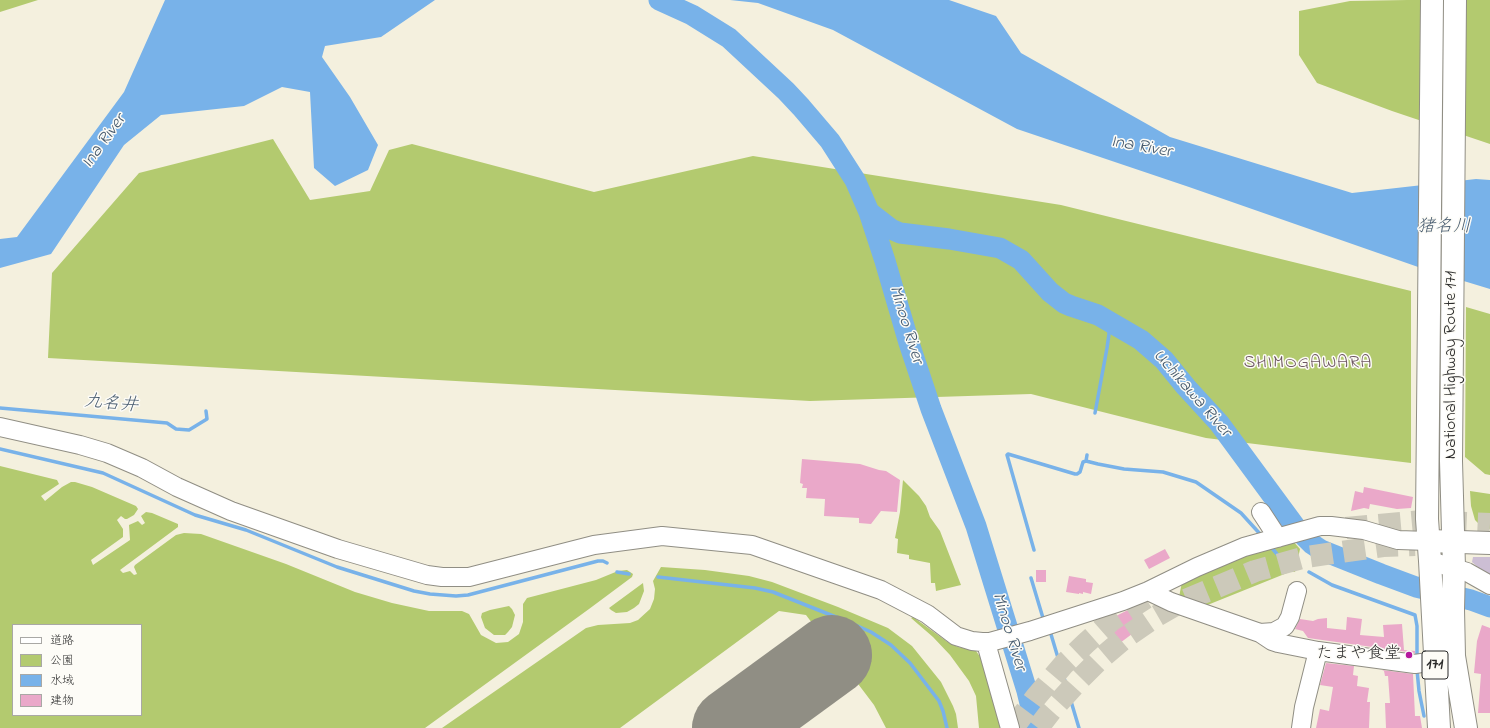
<!DOCTYPE html>
<meta charset="utf-8">
<style>
body{margin:0}
#map{position:relative;width:1490px;height:728px;overflow:hidden;background:#f4f0de;font-family:"Indie Flower","Klee One",sans-serif}
canvas{display:block}
.legend{position:absolute;left:12px;top:624px;width:130px;height:92px;box-sizing:border-box;background:#fdfcf7;border:1px solid #a9a8a5;margin:0;padding:5px 7px;list-style:none;font-size:12px;color:#2b2b2b}
.legend li{display:flex;align-items:center;gap:8px;height:20px}
.legend b{width:20px;border:1px solid #a9a8a5}
</style>
<div id="map">
<canvas width="1490" height="728"></canvas>
<ul class="legend">
<li><b style="height:5px;background:#fff"></b>道路</li>
<li><b style="height:11px;background:#b3ca6f"></b>公園</li>
<li><b style="height:11px;background:#78b2e9"></b>水域</li>
<li><b style="height:11px;background:#eaa8c9"></b>建物</li>
</ul>
</div>
<script>
const ctx = document.querySelector('canvas').getContext('2d');
ctx.lineJoin = 'round';
function fill(path, color) {
  ctx.fillStyle = color;
  ctx.fill(path, 'evenodd');
}
function poly(rows) {
  const path = new Path2D();
  for (const r of rows) {
    path.moveTo(r[0], r[1]);
    for (let i = 2; i < r.length; i += 2) path.lineTo(r[i], r[i + 1]);
  }
  return path;
}
function stroke(path, color, width, dash) {
  ctx.strokeStyle = color;
  ctx.lineWidth = width;
  ctx.lineCap = dash ? 'butt' : 'round';
  ctx.setLineDash(dash || []);
  ctx.stroke(path);
}
function drawText(font, color, halo, rows, align = 'center') {
  ctx.font = font + ' "Indie Flower","Klee One",sans-serif';
  ctx.lineWidth = 3;
  ctx.setLineDash([]);
  ctx.textBaseline = 'middle';
  ctx.strokeStyle = halo;
  ctx.fillStyle = color;
  for (const [text, x, y, turn = 0] of rows) {
    ctx.save();
    ctx.translate(x, y);
    ctx.rotate((+turn || 0) * Math.PI / 180);
    ctx.textAlign = isNaN(turn) ? turn : align;
    if (halo) ctx.strokeText(text, 0, 0);
    ctx.fillText(text, 0, 0);
    ctx.restore();
  }
}
const industrial = poly([
 [1473,557,1490,557,1490,578,1472,562]
]);
const green = poly([
 [0,0,38,0,0,12],
 [1407,0,1490,0,1490,144,1392,111,1317,83,1299,55,1299,11,1350,1],
 [273,139,310,200,370,191,389,150,412,144,594,192,753,156,1061,205,1411,291,1411,463,1206,438,1031,394,810,401,48,358,52,273,139,173],
 [1466,307,1490,314,1490,475,1485,474,1465,457],
 [0,466,57,480,59,484,41,496,45,501,62,487,71,482,75,482,92,487,136,506,138,509,134,515,127,519,125,519,121,516,117,520,123,529,123,537,91,560,93,565,130,540,129,525,138,521,142,525,145,523,141,516,146,512,152,513,178,524,178,527,120,570,123,573,130,571,134,575,137,574,134,567,135,565,176,535,184,533,201,534,286,564,355,592,392,603,429,611,462,611,469,614,481,635,496,643,508,642,519,634,523,622,523,604,527,598,596,580,618,571,627,570,633,574,632,577,589,609,425,728,0,728],
 [13,625,141,625,141,715,13,715],
 [903,480,919,496,926,506,930,517,940,531,961,585,936,591,935,583,931,583,930,563,909,559,909,555,897,553,898,539,895,538,900,512],
 [1470,491,1490,494,1490,529,1481,526,1475,520,1471,506],
 [1293,541,1300,549,1295,572,1288,571,1287,573,1205,606,1179,597,1182,582,1246,554],
 [661,567,705,570,749,576,772,582,838,607,888,628,912,646,941,682,953,706,956,714,958,728,886,728,874,705,806,615,779,611,620,728,442,728,586,628,598,625,630,623,638,620,650,609,654,599,655,589,653,581],
 [643,583,644,591,639,604,634,608,627,612,616,613,611,610,609,608],
 [509,606,512,609,515,615,512,627,508,632,505,635,494,635,485,628,481,617,482,613,490,610],
 [913,617,949,643,958,647,976,651,981,658,1002,728,979,728,976,696,969,681,950,655,933,637,911,618]
]);
const water = poly([
 [165,0,435,0,381,37,325,46,322,57,350,97,378,145,368,170,335,186,314,168,310,92,282,87,244,106,161,115,124,145,51,254,0,268,0,239,17,237,124,92],
 [730,0,949,0,996,16,1021,53,1170,137,1352,193,1476,179,1490,180,1490,289,1421,268,1189,187,1017,129,833,30,758,3]
]);
const stream = poly([
 [0,408,167,423,176,429,189,430,207,419,206,411],
 [1095,413,1107,348,1109,334,1108,321],
 [0,449,103,473,195,515,246,530,337,567,414,591,430,594,456,596,468,595,598,561,603,561,607,563],
 [1087,455,1086,461,1098,464,1124,469,1163,472,1196,482,1241,513,1261,535],
 [1271,547,1283,561,1297,566],
 [1034,550,1007,455,1008,454,1075,474,1077,474,1080,472,1083,462,1086,461],
 [617,572,629,574],
 [1309,572,1332,585,1415,615,1417,626,1417,659],
 [658,577,755,588,773,592,851,623,871,632,891,645,910,663,939,701,943,711,947,728],
 [1031,578,1043,618],
 [1050,631,1079,728],
 [1417,670,1419,691,1424,716]
]);
const river = poly([
 [659,0,692,15,729,38,786,91,801,107,830,141,855,180,869,212,885,261,909,343,931,409,976,526,1027,691,1036,728],
 [869,212,891,229,900,233,949,239,1000,248,1021,260,1050,292,1064,303,1071,306,1098,315,1141,340,1164,360,1186,387,1219,423,1297,529,1312,544,1321,550,1381,574,1416,587,1471,600,1490,607]
]);
const runway = poly([
 [732,728,832,655]
]);
const building = poly([
 [802,459,860,464,879,470,886,471,900,480,897,512,881,511,871,524,859,523,859,518,824,516,825,499,806,498,807,488,802,488,803,484,800,483],
 [1364,487,1413,497,1411,508,1397,509,1370,504,1369,509,1364,508,1351,511,1355,491,1363,493],
 [1165,549,1170,558,1149,569,1144,560],
 [1036,570,1046,570,1046,582,1036,582],
 [1069,576,1086,579,1086,582,1093,583,1091,594,1083,592,1083,594,1079,593,1079,594,1066,592],
 [1130,609,1132,612,1134,611,1144,625,1116,646,1105,632,1120,621,1116,616],
 [1347,617,1362,619,1360,635,1384,637,1383,625,1402,624,1404,650,1415,651,1415,653,1308,638,1303,631,1295,629,1300,619,1313,621,1318,619,1327,618,1327,628,1346,630],
 [1482,625,1490,628,1490,713,1478,713,1481,674,1474,673,1477,641],
 [1326,663,1354,666,1353,675,1358,676,1357,686,1369,688,1367,702,1370,702,1369,728,1316,728,1320,709,1329,711,1333,687,1320,685],
 [1382,670,1413,674,1415,716,1420,716,1422,728,1386,728,1385,703,1390,703,1388,676,1385,676,1384,671]
]);
const highwayTunnel = poly([
 [1346,528,1422,521,1490,524],
 [1013,728,1036,697,1064,664,1086,643,1112,620,1155,592],
 [1038,728,1051,711,1079,680,1100,659,1126,637,1155,617,1181,602,1255,571,1306,557,1383,546,1415,545]
]);
const minor = poly([
 [0,427,80,445,107,453,142,468,177,487,231,511,338,549,427,575,442,577,469,577,594,545,662,536,752,545,881,590,927,614,956,636,972,641,982,642,990,642,1030,631,1123,601,1148,591,1197,567,1244,547,1320,526,1331,526,1364,530,1398,540,1429,541],
 [1261,512,1278,538],
 [1430,561,1467,572,1490,585],
 [1148,591,1171,602,1260,633,1274,632,1285,626,1290,617,1297,591],
 [1260,633,1272,641,1278,643,1318,651,1415,664,1435,661],
 [986,643,1010,728],
 [1301,728,1304,707,1318,651]
]);
const major = poly([
 [1429,541,1490,543]
]);
const highway = poly([
 [1432,0,1427,519,1430,561,1439,728],
 [1455,0,1451,461,1454,567,1453,609,1454,656,1466,728]
]);
const markers = [
 [1409,655,4,"#b5179e"]
];
const shields = [
 [1435,665,26]
];
const shieldNames = [
 ["171",1435,665]
];
const streetNames = [
 ["National Highway Route 171",1452,365,-90]
];
const poiNames = [
 ["たまや食堂",1401,655]
];
const waterNames = [
 ["Ina River",105,142,-54],
 ["Ina River",1141,148,10],
 ["猪名川",1444,228],
 ["Minoo River",905,325,73],
 ["Uchikawa River",1191,394,49],
 ["九名井",111,405,5],
 ["Minoo River",1008,632,73]
];
const neighbourhoodNames = [
 ["SHIMOGAWARA",1308,364]
];
fill(industrial, '#ccbed4');
fill(green, '#b3ca6f');
fill(water, '#78b2e9');
stroke(stream, '#78b2e9', 3.5);
stroke(river, '#78b2e9', 21);
stroke(runway, '#908e84', 80);
fill(building, '#eaa8c9');
stroke(highwayTunnel, '#ccc9ba', 22, [22, 11]);
stroke(minor, '#908e84', 20);
stroke(major, '#908e84', 24);
stroke(highway, '#908e84', 24);
stroke(minor, '#fff', 18);
stroke(major, '#fff', 22);
stroke(highway, '#fff', 22);
for (const [x, y, r, color] of markers) {
  const dot = new Path2D();
  dot.arc(x, y, r, 0, 2 * Math.PI);
  ctx.fillStyle = color;
  ctx.fill(dot);
  stroke(dot, '#fdfcf7', 1.5);
}
for (const [x, y, w] of shields) {
  const box = new Path2D();
  box.roundRect(x - w / 2, y - 14, w, 28, 3);
  ctx.fillStyle = '#fdfcf7';
  ctx.fill(box);
  stroke(box, '#2b2b2b', 1);
}
drawText('bold 16px', '#2b2b2b', null, shieldNames);
drawText('17px', '#2b2b2b', '#fdfcf7', streetNames);
drawText('17px', '#2b2b2b', '#fdfcf7', poiNames, 'right');
drawText('italic 18px', '#465a6e', '#fdfcf7', waterNames);
ctx.letterSpacing = '1px';
drawText('18px', '#6e5762', '#fdfcf7', neighbourhoodNames);
ctx.letterSpacing = '0px';
</script>
